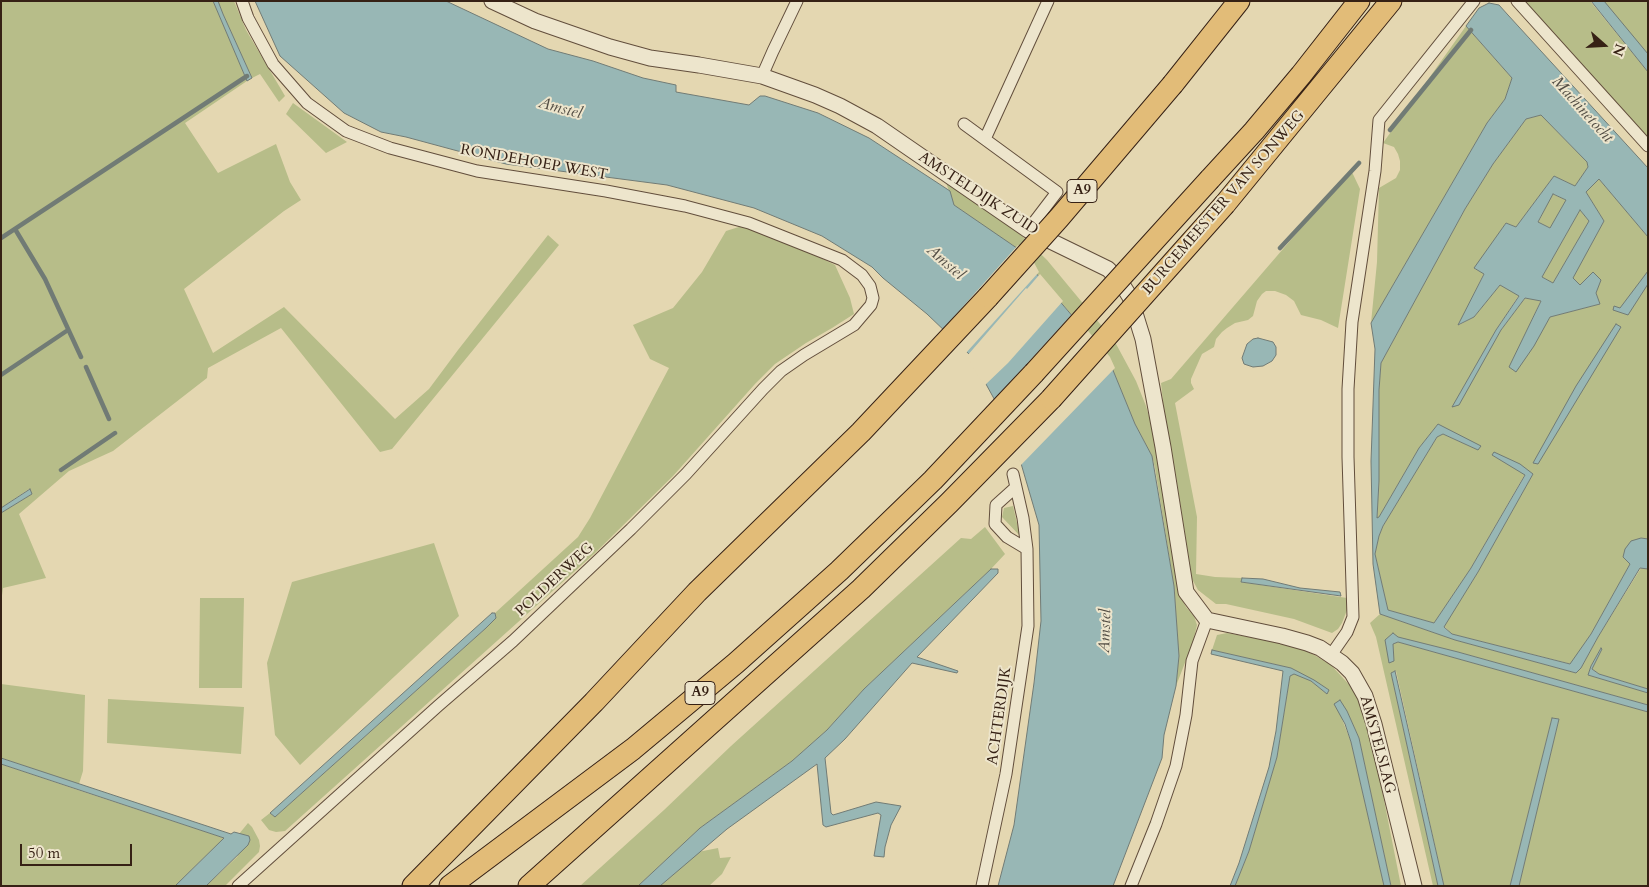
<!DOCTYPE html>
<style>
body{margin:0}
#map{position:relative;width:1649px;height:887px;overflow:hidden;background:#e4d7b1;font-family:Cardo,serif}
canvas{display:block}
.frame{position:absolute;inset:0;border:2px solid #362115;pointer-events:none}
.north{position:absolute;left:1579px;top:20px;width:50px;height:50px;-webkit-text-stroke:4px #ede5cc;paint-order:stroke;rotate:109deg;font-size:14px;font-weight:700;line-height:20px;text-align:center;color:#362115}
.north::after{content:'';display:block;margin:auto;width:18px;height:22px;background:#362115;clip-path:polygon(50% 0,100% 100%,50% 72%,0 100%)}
.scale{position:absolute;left:20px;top:844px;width:112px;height:22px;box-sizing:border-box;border:2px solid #362115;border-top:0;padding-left:6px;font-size:15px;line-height:18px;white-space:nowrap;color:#362115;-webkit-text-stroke:4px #ede5cc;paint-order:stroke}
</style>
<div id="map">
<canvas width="1649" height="887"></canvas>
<div class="frame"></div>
<div class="north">N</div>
<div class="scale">50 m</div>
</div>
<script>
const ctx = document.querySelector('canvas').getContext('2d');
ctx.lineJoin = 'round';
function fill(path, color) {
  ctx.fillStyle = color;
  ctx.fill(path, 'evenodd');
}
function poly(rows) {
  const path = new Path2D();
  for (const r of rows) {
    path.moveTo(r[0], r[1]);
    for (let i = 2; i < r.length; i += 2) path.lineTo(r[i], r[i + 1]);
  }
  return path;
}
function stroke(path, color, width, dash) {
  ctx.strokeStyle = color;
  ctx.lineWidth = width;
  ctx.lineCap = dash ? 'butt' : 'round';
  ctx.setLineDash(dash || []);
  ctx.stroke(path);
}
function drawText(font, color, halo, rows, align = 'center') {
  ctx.font = font + ' Cardo,serif';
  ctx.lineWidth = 4;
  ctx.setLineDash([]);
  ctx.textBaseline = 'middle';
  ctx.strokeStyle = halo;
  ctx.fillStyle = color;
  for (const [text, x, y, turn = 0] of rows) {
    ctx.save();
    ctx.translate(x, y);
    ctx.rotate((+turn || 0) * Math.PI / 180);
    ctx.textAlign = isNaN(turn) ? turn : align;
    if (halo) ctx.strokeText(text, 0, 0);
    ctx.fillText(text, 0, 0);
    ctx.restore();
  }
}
const green = poly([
 [1,1,213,1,247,81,185,123,218,173,276,144,290,182,301,200,284,211,184,289,213,353,284,307,395,419,429,389,458,350,548,235,559,245,392,449,380,452,281,328,208,368,207,378,113,451,69,471,19,514,46,578,3,588,1,603,1,513,32,494,29,489,1,508],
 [218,1,234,1,246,30,285,96,279,102,260,74,252,78,223,14],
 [1523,1,1590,1,1648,72,1648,138],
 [1598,1,1648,1,1648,59],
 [1466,26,1512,78,1505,99,1487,123,1371,323,1377,262,1379,188,1396,178,1400,170,1400,161,1398,154,1394,147,1383,143],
 [293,103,347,142,326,153,286,114],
 [1541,115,1587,162,1588,167,1575,186,1554,176,1516,227,1506,223,1475,269,1484,273,1459,325,1474,317,1500,285,1519,295,1496,330,1453,406,1501,330,1525,298,1541,300,1510,367,1527,355,1550,317,1600,304,1596,293,1593,272,1580,285,1572,278,1604,221,1586,192,1599,179,1648,237,1648,539,1641,538,1630,564,1591,634,1571,664,1452,634,1444,626,1478,572,1533,474,1492,455,1525,474,1471,568,1434,623,1388,610,1375,554,1379,536,1383,526,1437,437,1443,434,1478,450,1438,424,1419,448,1379,517,1377,519,1379,481,1379,390,1381,363,1465,209,1493,164,1526,119],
 [1351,170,1360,189,1338,328,1321,320,1301,315,1294,301,1286,295,1275,291,1266,291,1262,294,1257,301,1253,316,1248,320,1235,323,1227,328,1222,332,1216,339,1214,347,1202,354,1191,379,1191,383,1194,389,1175,403,1197,517,1196,574,1215,577,1242,578,1241,582,1347,598,1347,610,1342,623,1338,629,1332,633,1294,619,1226,604,1216,604,1198,590,1192,579,1176,477,1165,421,1161,383,1171,379],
 [945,180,1021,235,1047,260,1115,342,1136,381,1146,406,1157,443,1179,593,1186,607,1194,616,1197,625,1193,642,1176,686,1179,656,1174,586,1155,468,1152,456,1135,424,1108,358,1013,245,1002,239,954,205],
 [1552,194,1566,200,1551,228,1538,223],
 [1580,210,1589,221,1553,283,1542,277],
 [742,226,815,255,835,265,850,298,854,314,832,328,806,343,775,364,755,384,673,476,594,554,285,831,276,832,269,830,261,820,270,813,275,817,486,628,496,618,495,613,578,537,590,518,669,368,650,359,633,325,673,308,702,272,726,231],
 [1013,506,1020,536,1002,517,1004,508],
 [985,527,1005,554,991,569,864,689,827,730,792,761,700,828,638,886,580,886,664,810,731,746,961,538,971,539],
 [434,543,459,616,300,765,275,735,267,663,292,582],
 [1641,568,1648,569,1648,689,1599,674,1592,669,1602,649,1601,648,1591,666,1588,675,1648,693,1648,705,1458,652,1397,637,1393,633,1386,640,1394,661,1393,644,1398,642,1648,712,1648,886,1519,886,1559,719,1552,718,1510,886,1444,886,1396,671,1391,673,1438,886,1433,886,1376,637,1370,623,1380,614,1455,640,1576,673,1581,668,1598,637],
 [200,598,244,598,242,688,199,688],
 [1227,633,1296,646,1316,656,1331,665,1355,691,1368,729,1379,775,1401,886,1391,886,1359,738,1347,711,1342,719,1351,742,1384,886,1235,886,1249,851,1277,757,1290,676,1294,673,1311,681,1326,693,1329,690,1291,668,1212,650,1217,635],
 [1,684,85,695,83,771,79,784,1,758],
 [108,699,244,707,241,754,107,743],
 [1,764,78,790,224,838,175,886,1,886],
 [248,823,252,827,259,840,260,846,259,852,225,886,206,886,237,857,249,836,239,834],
 [718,848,720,858,731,857,722,874,709,886,660,886,698,852]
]);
const water = poly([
 [213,1,218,1,223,14,252,78,247,81,213,1],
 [255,1,446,1,548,49,593,61,643,78,676,85,676,92,749,105,760,96,765,96,818,113,869,138,950,191,954,205,1027,255,1035,272,1108,358,1135,424,1152,456,1174,586,1179,656,1176,686,1164,735,1162,758,1113,886,998,886,1014,825,1034,683,1041,621,1039,525,1020,460,1020,446,970,355,927,314,883,278,872,267,822,236,754,208,667,185,506,164,406,137,381,132,344,113,280,56,255,1],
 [1591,1,1604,1,1648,54,1648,72,1591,1],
 [1489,3,1499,5,1508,15,1648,168,1648,237,1599,179,1586,192,1604,221,1573,278,1580,285,1593,272,1601,280,1596,293,1600,304,1550,317,1534,346,1516,372,1509,367,1541,301,1525,298,1501,330,1459,405,1452,407,1496,330,1519,296,1500,285,1474,317,1458,325,1484,274,1474,268,1506,223,1516,227,1554,176,1575,186,1588,167,1587,162,1541,115,1526,119,1493,164,1465,209,1381,363,1379,390,1379,481,1377,518,1379,517,1419,448,1438,424,1481,446,1478,450,1443,434,1437,437,1383,526,1379,536,1375,554,1388,610,1434,623,1471,568,1525,475,1492,455,1494,452,1520,464,1533,474,1478,572,1444,627,1452,634,1570,664,1591,634,1630,564,1623,557,1625,549,1631,541,1641,538,1648,539,1648,569,1640,568,1598,637,1581,668,1576,673,1455,640,1380,614,1373,564,1371,461,1375,349,1371,323,1487,123,1505,99,1512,78,1466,26,1479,8,1489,3],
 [1553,194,1566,200,1550,228,1538,222,1553,194],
 [1580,210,1589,221,1553,283,1542,277,1580,210],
 [1648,271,1648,284,1628,315,1613,310,1614,306,1620,308,1648,271],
 [1616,324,1621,327,1538,464,1533,463,1576,386,1616,324],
 [1258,338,1273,342,1276,347,1276,355,1272,361,1263,366,1253,367,1244,364,1242,358,1247,344,1253,339,1258,338],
 [30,489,32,494,1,513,1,508,30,489],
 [991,569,998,569,998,573,917,657,958,671,957,673,912,663,845,739,825,758,831,813,833,815,876,802,901,806,891,825,885,847,884,857,874,856,881,815,878,813,826,827,823,825,817,764,727,829,660,886,638,886,700,828,792,761,827,730,864,689,991,569],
 [1242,578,1263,579,1300,588,1340,592,1341,596,1241,582,1242,578],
 [492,613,495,613,496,618,486,628,275,817,270,813,492,613],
 [1393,633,1398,637,1458,652,1648,705,1648,712,1398,642,1393,644,1394,661,1389,663,1385,640,1393,633],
 [1601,648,1602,649,1592,669,1599,674,1648,689,1648,693,1588,675,1591,666,1601,648],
 [1212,650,1291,668,1314,680,1329,690,1327,694,1311,681,1294,674,1290,676,1277,757,1249,851,1235,886,1230,886,1239,863,1269,767,1276,731,1283,671,1211,654,1212,650],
 [1395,671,1444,886,1438,886,1391,673,1395,671],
 [1340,700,1347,711,1359,738,1391,886,1384,886,1351,742,1345,724,1334,704,1340,700],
 [1552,718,1559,719,1519,886,1510,886,1552,718],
 [1,758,231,834,234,832,249,836,250,840,248,845,206,886,175,886,224,838,1,764,1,758]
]);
const pier = poly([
 [1018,245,1029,253,1039,272,965,354,941,331],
 [1040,274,1063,301,1008,363,984,386,967,356,1026,288,1027,289],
 [1073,313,1110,357,1115,368,1020,466,1017,447,992,402]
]);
const stream = poly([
 [1390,130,1471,30],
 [15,229,45,279,81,357],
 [1,238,247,76],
 [1280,248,1359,163],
 [86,367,109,419],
 [1,375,68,330],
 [61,470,115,433]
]);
const minor = poly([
 [1517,1,1648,146],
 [762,76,773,51,797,1],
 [964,124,1057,192,1028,230],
 [985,139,1048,1],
 [1016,487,996,505,995,524,1007,537,1027,549],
 [1331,655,1347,632,1353,617,1348,457,1348,389,1352,322,1375,171,1379,120,1474,1],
 [238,886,438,706,513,641,631,529,686,474,763,389,781,371,804,355,854,325,871,305,873,298,870,286,862,275,842,260,749,223,685,206,606,191,477,171,390,148,346,131,307,103,273,64,248,18,242,1],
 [982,886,1006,774,1028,626,1027,549,1023,518,1013,474],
 [1131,886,1156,824,1176,766,1186,715,1192,661,1207,620]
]);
const tertiary = poly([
 [492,1,535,21,610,47,650,58,699,65,762,76,815,95,840,106,877,126,1028,230,1108,269,1120,281,1130,297,1143,339,1163,447,1186,592,1207,620,1282,636,1307,643,1320,648,1342,663,1352,673,1365,696,1374,724,1414,886]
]);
const motorway = poly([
 [1173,84,1239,1],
 [1210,179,1254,131,1301,75,1359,1],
 [1225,204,1391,1],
 [413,886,594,702,697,592,861,432,988,297],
 [450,886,633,749,736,663,839,571,933,480,1034,373],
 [529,886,861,589,949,503,1051,399]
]);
const motorwayBridge = poly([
 [988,297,1059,218,1173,84],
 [1034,373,1210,179],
 [1051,399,1225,204]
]);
const shields = [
 [1082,191,30],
 [700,693,30]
];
const shieldNames = [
 ["A9",1082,191],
 ["A9",700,693]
];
const streetNames = [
 ["RONDEHOEP WEST",534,163,10],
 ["AMSTELDIJK ZUID",978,194,33],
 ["BURGEMEESTER VAN SONWEG",1224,203,-49],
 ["POLDERWEG",555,580,-43],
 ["ACHTERDIJK",1000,716,-82],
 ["AMSTELSLAG",1377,745,75]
];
const waterNames = [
 ["Amstel",560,109,15],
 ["Machinetocht",1582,110,48],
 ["Amstel",945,263,41],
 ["Amstel",1106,631,-88]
];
fill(green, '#b7bd89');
fill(water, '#98b7b5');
stroke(water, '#717b75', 1);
fill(pier, '#e4d7b1');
stroke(stream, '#717b75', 4.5);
stroke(minor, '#624e3c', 13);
stroke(tertiary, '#624e3c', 17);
stroke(motorway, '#362115', 23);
stroke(minor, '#ede5cc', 11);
stroke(tertiary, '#ede5cc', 15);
stroke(motorway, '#e2bc78', 21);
stroke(motorwayBridge, '#362115', 23, []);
stroke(motorwayBridge, '#e2bc78', 21);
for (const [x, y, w] of shields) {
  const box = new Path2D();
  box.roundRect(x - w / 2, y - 11.5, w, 23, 4);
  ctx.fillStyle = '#ede5cc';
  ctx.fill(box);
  stroke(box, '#362115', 1);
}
drawText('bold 14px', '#362115', null, shieldNames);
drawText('15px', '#362115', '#ede5cc', streetNames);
drawText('italic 16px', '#534e45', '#ede5cc', waterNames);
</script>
